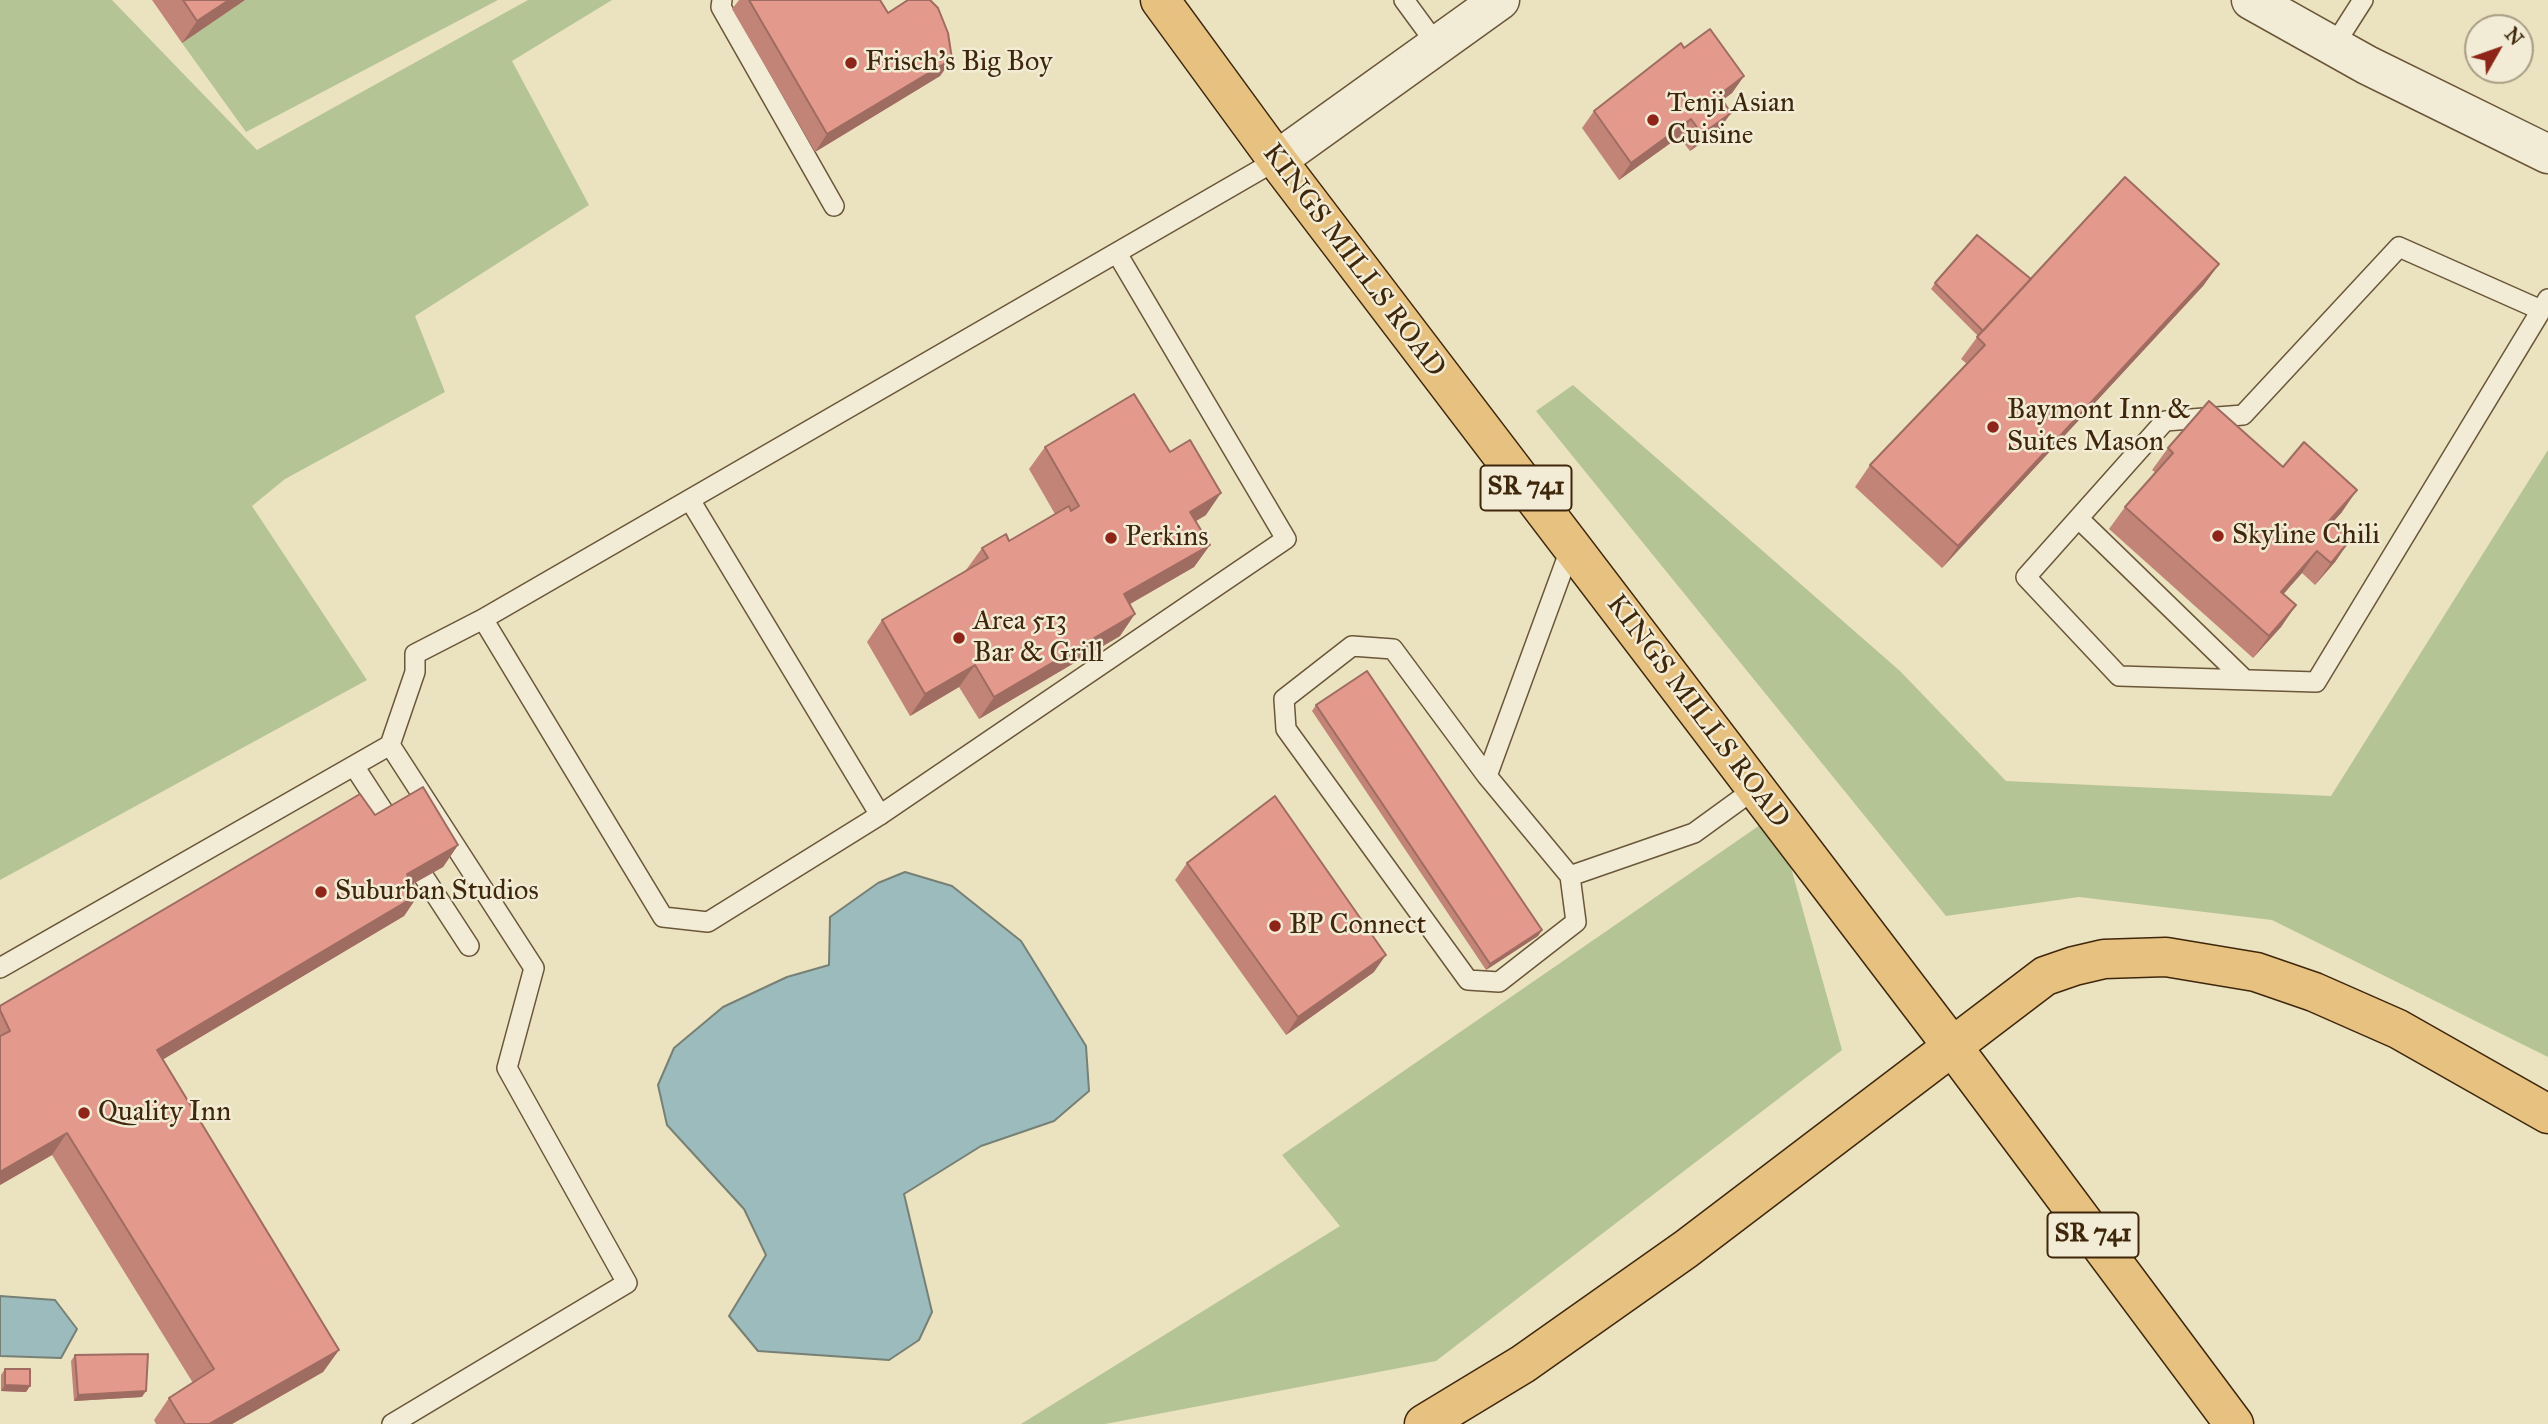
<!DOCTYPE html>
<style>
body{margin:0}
#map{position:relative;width:2548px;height:1424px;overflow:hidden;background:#ebe2c0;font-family:"IM FELL Great Primer",serif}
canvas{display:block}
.north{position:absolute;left:2464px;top:14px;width:70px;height:70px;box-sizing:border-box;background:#f2ecd6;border:2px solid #aa9d85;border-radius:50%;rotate:50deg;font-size:19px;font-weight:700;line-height:28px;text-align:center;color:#3f270b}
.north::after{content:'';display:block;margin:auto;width:24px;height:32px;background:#8f2418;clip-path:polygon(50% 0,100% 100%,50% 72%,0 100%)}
</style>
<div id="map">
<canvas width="2548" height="1424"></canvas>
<div class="north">N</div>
</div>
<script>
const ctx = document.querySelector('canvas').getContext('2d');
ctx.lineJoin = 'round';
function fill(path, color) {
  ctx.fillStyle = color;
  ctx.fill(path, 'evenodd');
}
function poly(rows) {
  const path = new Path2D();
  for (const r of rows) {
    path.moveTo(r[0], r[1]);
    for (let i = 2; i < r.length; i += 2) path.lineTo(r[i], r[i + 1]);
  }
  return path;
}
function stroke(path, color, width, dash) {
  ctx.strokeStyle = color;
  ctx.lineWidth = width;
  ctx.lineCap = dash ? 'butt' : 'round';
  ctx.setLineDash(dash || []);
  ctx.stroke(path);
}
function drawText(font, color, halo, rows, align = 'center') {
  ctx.font = font + ' "IM FELL Great Primer",serif';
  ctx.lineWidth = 5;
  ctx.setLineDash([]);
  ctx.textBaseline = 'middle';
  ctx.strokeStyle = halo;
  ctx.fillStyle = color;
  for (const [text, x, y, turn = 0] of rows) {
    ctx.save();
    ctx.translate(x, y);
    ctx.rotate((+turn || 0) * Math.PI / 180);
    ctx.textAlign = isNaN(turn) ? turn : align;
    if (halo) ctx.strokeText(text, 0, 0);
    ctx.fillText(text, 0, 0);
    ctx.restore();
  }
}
const green = poly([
 [0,0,112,0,257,150,528,0,612,0,512,61,589,205,415,316,445,392,285,479,252,506,367,680,0,880],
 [245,0,498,0,246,132,182,43],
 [1573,385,1900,671,2006,781,2331,796,2548,450,2548,1057,2272,920,2079,897,1946,916,1536,411],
 [1776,814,1842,1050,1436,1361,1105,1424,1021,1424,1340,1226,1282,1155]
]);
const water = poly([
 [905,872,952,886,1021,941,1086,1046,1089,1091,1054,1121,981,1146,904,1194,932,1312,919,1340,889,1360,758,1351,729,1316,766,1255,744,1209,667,1125,658,1085,674,1048,723,1007,787,977,829,965,830,917,878,883,905,872],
 [0,1296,55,1300,77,1329,61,1358,0,1356,0,1296]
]);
const lane = poly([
 [722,0,721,7,834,206],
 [1404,0,1437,45],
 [2333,47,2363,0],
 [2541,310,2399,247,2243,415,2165,421,2026,577,2119,676,2316,682,2548,299],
 [690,500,880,815],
 [2079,519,2245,680],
 [483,619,663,917,708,922,880,815,1286,539,1118,255],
 [390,745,534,968,507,1068,627,1283,392,1424],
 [354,766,389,820],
 [1487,776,1570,876,1576,922,1499,982,1468,980,1286,729,1284,699,1352,646,1393,649,1487,776,1571,547],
 [1570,876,1694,833,1756,788],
 [424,877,469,946],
 [0,968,390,745,415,672,415,654,483,619,1277,160]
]);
const street = poly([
 [2251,0,2367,65,2548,154],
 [1277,160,1500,0]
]);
const primary = poly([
 [1160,0,1277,160,1952,1046,2234,1424]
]);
const highway = poly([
 [1424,1424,1523,1364,1686,1249,2045,976,2074,966,2104,959,2166,957,2256,972,2314,992,2398,1029,2548,1114]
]);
const wall = poly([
 [152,0,245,0,182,43],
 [739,0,880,0,888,13,952,59,940,76,815,152,732,9],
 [1744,76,1732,93,1722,100,1719,130,1690,151,1679,137,1619,180,1582,128,1594,111],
 [2219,264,2203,286,1942,568,1855,487,1870,465,1967,364,1961,359,1978,336,1931,289,1935,283,2031,279],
 [1045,447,1206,515,1196,521,1210,545,1194,567,1130,604,1120,636,979,719,959,687,910,716,867,642,882,620,967,571,966,570,982,548,1009,541,1055,514,1029,469],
 [2168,448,2283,467,2342,512,2332,523,2350,540,2335,562,2315,585,2302,573,2283,594,2296,605,2281,627,2253,658,2109,529,2125,507,2156,473,2152,470],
 [1316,705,1542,930,1538,936,1486,970,1312,711],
 [375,815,458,845,443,867,413,884,419,894,404,916,163,1059,339,1350,323,1372,232,1424,156,1424,154,1420,169,1398,193,1383,52,1155,0,1185,0,1006],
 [1187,863,1374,972,1286,1035,1175,880],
 [75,1355,142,1397,74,1401,71,1361],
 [5,1369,30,1386,26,1392,1,1391,1,1375]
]);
const shadedWall = poly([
 [229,0,245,0,182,43,197,21],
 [952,59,940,76,815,152,827,134],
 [1744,76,1732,93,1707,112,1719,95],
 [1731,113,1719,130,1690,151,1702,134],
 [1691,119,1679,137,1619,180,1631,163],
 [2219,264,2203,286,1942,568,1958,546],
 [2357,490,2342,512,2314,543,2329,521],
 [1221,493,1206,515,1174,534,1190,512],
 [2350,540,2335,562,2315,585,2331,563],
 [1210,545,1194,567,1109,616,1124,594],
 [2317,551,2302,573,2266,614,2281,592],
 [2296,605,2281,627,2253,658,2269,636],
 [1135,614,1120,636,979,719,994,697],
 [975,665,959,687,910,716,925,694],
 [458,845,443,867,391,896,407,874],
 [419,894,404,916,142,1072,157,1050],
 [1542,930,1538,936,1486,970,1490,964],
 [1386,955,1374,972,1286,1035,1298,1017],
 [67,1133,52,1155,0,1185,0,1172],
 [339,1350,323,1372,232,1424,209,1424],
 [5,1385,30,1386,26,1392,1,1391],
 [146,1391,142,1397,74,1401,78,1395]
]);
const building = poly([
 [183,0,229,0,197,21,183,0],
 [749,0,880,0,888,13,908,0,930,0,938,8,948,33,952,59,827,134,749,0],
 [1710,29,1744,76,1719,95,1731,113,1702,134,1691,119,1631,163,1594,111,1681,43,1684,48,1710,29],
 [2125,177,2219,264,1958,546,1870,465,1985,345,1977,337,2125,177],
 [1977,235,2031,279,1983,331,1935,283,1977,235],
 [1134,394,1170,452,1190,440,1221,493,1190,512,1210,545,1124,594,1135,614,994,697,975,665,925,694,882,620,988,558,982,548,1006,534,1009,541,1069,506,1071,511,1079,506,1045,447,1134,394],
 [2209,401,2283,467,2304,442,2357,490,2329,521,2350,540,2331,563,2317,551,2281,592,2296,605,2269,636,2125,507,2173,453,2168,448,2209,401],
 [1367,671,1542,930,1490,964,1316,705,1367,671],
 [423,787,458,845,407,874,419,894,157,1050,339,1350,209,1424,185,1424,169,1398,214,1369,67,1133,0,1172,0,1036,10,1031,0,1010,0,1006,360,794,375,815,423,787],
 [1275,796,1386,955,1298,1017,1187,863,1275,796],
 [148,1354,146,1391,78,1395,75,1355,148,1354],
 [5,1369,30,1369,30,1386,5,1385,5,1369]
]);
const markers = [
 [851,63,7,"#8f2418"],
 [1653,120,7,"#8f2418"],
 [1993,427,7,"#8f2418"],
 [2218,536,7,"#8f2418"],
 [1111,538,7,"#8f2418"],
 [959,638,7,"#8f2418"],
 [321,892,7,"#8f2418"],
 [1275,926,7,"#8f2418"],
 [84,1113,7,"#8f2418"]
];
const shields = [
 [1526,488,91],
 [2093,1235,91]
];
const shieldNames = [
 ["SR 741",1526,488],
 ["SR 741",2093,1235]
];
const poiNames = [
 ["Frisch's Big Boy",865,63],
 ["Tenji Asian",1667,104],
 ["Cuisine",1667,136],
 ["Baymont Inn &",2007,411],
 ["Suites Mason",2007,443],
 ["Skyline Chili",2232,536],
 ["Perkins",1125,538],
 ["Area 513",973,622],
 ["Bar & Grill",973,654],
 ["Suburban Studios",335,892],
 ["BP Connect",1289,926],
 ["Quality Inn",98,1113]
];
const streetNames = [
 ["KINGS MILLS ROAD",1353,261,53],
 ["KINGS MILLS ROAD",1697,712,53]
];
fill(green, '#b5c494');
fill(water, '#9cbbbc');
stroke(water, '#778075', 2);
stroke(lane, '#6a5638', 22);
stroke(street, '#6a5638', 41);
stroke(primary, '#3f270b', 41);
stroke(highway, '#3f270b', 41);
stroke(lane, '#f2ecd6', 19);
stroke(street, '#f2ecd6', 38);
stroke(primary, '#e6c180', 38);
stroke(highway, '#e6c180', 38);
fill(wall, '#c38478');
fill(shadedWall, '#9f6c62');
fill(building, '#e39a8c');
stroke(building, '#9f6c62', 2);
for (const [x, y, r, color] of markers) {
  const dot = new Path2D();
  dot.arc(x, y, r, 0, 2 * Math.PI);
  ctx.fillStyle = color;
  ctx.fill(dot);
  stroke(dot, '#f2ecd6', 2.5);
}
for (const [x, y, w] of shields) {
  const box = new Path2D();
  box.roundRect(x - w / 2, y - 22.5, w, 45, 5);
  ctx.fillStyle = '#f2ecd6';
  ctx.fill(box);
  stroke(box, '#3f270b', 2);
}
drawText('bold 26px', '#3f270b', null, shieldNames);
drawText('28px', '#3f270b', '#f2ecd6', poiNames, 'left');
drawText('28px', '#3f270b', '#f2ecd6', streetNames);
</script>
